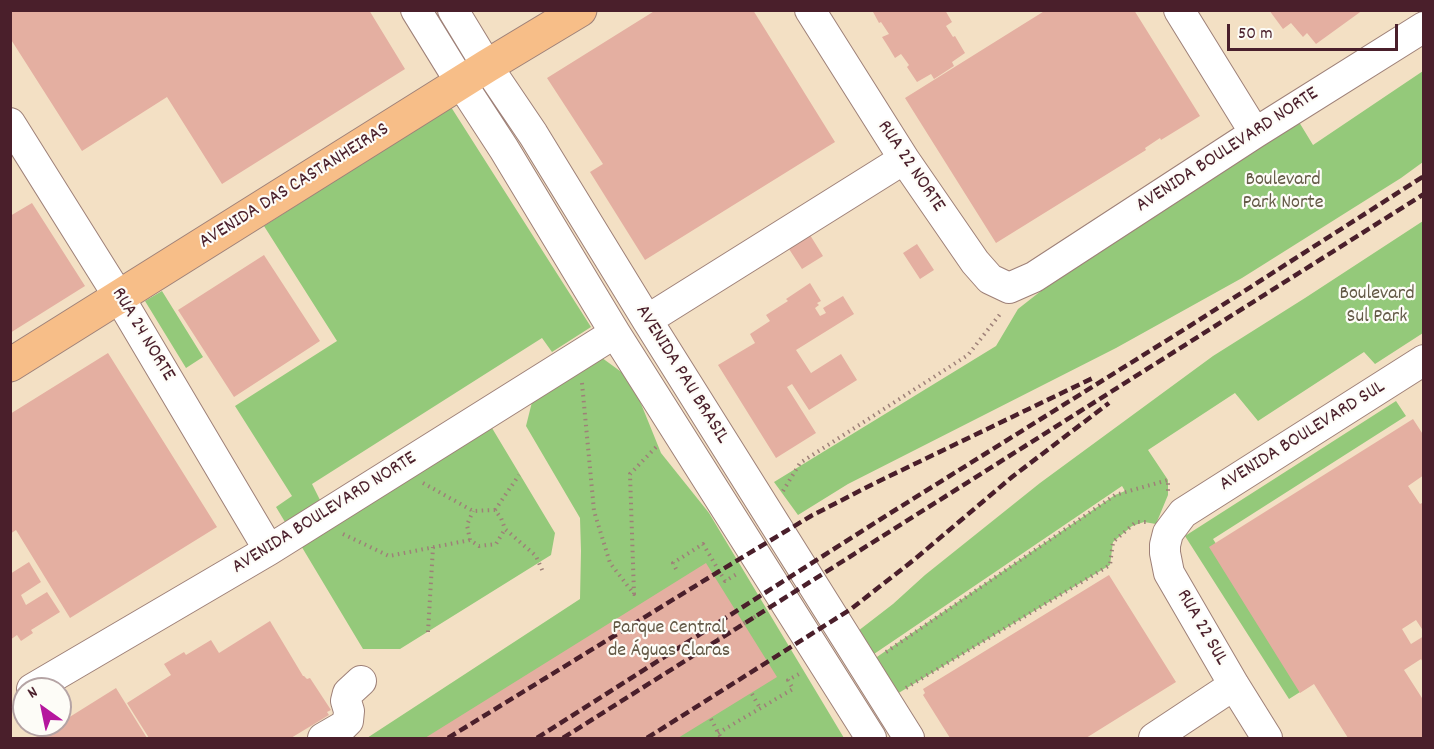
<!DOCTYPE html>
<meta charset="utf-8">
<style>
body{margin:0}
#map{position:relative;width:1434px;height:749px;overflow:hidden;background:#f3e0c4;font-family:Dekko,sans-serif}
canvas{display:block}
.frame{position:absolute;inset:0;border:12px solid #4a1f2b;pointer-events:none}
.north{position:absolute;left:12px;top:677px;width:60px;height:60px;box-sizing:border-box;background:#fdfcf7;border:2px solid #b5a4a5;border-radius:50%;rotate:327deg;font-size:16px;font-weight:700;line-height:24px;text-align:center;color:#4a1f2b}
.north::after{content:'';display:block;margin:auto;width:21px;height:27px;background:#b5179e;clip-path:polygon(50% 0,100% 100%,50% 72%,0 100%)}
.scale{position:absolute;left:1227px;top:24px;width:171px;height:27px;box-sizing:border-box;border:3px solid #4a1f2b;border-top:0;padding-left:8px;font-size:18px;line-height:21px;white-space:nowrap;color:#4a1f2b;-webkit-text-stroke:4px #fdfcf7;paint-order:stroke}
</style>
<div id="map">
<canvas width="1434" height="749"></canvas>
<div class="frame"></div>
<div class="north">N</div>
<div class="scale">50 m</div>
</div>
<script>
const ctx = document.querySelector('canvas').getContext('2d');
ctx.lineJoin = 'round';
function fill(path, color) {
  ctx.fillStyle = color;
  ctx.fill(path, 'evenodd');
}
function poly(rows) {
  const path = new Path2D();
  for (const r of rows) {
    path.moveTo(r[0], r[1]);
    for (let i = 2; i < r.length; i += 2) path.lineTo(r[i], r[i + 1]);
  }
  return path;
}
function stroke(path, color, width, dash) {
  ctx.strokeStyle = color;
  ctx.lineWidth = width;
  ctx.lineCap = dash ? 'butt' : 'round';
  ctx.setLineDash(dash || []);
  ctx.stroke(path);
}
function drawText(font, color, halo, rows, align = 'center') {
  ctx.font = font + ' Dekko,sans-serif';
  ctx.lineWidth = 4.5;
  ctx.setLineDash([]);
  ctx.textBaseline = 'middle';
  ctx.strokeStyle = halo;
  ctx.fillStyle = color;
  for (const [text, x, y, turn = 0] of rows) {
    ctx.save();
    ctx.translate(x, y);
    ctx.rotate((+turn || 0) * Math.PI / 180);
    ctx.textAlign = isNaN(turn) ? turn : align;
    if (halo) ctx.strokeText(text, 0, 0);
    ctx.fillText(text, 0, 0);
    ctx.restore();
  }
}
const green = poly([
 [1423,71,1423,162,1401,178,1242,278,1116,348,848,484,798,515,774,482,996,346,1018,309,1046,287,1299,122,1313,145],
 [451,107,591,327,552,352,542,338,312,484,320,500,285,522,276,507,292,496,235,406,337,341,264,226],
 [1423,221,1423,333,1375,364,1364,352,1258,421,1235,393,1148,450,1168,480,1168,495,1156,524,1144,522,1132,526,1113,542,1110,565,892,697,871,661,1115,495,1125,491,1122,486,874,654,858,631,893,604,925,575,1040,483,1213,356,1305,298],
 [162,291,203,357,186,368,145,301],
 [598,355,631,379,661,453,709,513,844,738,367,738,580,599,581,551,580,518,526,426,534,394],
 [1396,401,1406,416,1213,539,1308,687,1289,699,1185,536],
 [492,428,555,533,551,555,400,649,363,649,300,544]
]);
const building = poly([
 [10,10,369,10,405,69,222,184,167,97,82,151,10,38],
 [656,10,753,10,835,142,645,260,590,172,603,164,547,78],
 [872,10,945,10,952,22,946,26,953,37,955,36,965,53,952,62,954,66,934,79,931,74,917,82,907,67,909,65,901,54,895,58,889,48,882,37,889,34,881,22,879,23],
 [1046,10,1134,10,1200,116,1161,140,1160,138,1145,148,1146,150,996,243,905,98],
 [1269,10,1363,10,1316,44,1307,33,1303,37,1291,23,1283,29],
 [32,203,85,286,10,333,10,216],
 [810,235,823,256,802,269,789,249],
 [917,244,934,270,920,279,903,253],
 [264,255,320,341,234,397,178,310],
 [810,283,821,301,817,303,819,305,815,308,820,316,826,313,823,308,843,296,854,314,796,350,811,373,841,354,857,380,809,410,792,384,787,387,816,433,776,458,718,365,755,343,750,334,770,321,766,315,788,301,786,299],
 [108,353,217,527,70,618,16,530,10,534,10,414],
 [1413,419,1424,436,1424,475,1408,486,1420,504,1424,502,1424,632,1416,620,1402,629,1411,644,1424,636,1424,664,1421,659,1404,670,1422,698,1424,697,1424,737,1421,738,1348,738,1314,684,1300,693,1209,547],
 [29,562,41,582,21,595,26,605,47,592,60,612,31,630,33,633,21,641,17,635,10,640,10,574],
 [706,563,777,677,678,738,425,738],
 [1109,575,1176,682,1086,738,950,738,923,695,925,693,923,689],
 [270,621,303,676,304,676,307,679,310,678,331,710,327,712,329,715,291,738,149,738,127,703,171,675,164,664,184,652,186,655,211,640,219,653],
 [116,688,147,738,34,738,57,725,60,725,60,723]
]);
const path = poly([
 [582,383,594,511,610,563,634,594,630,474,658,445],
 [423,483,473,511,495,510,501,518,505,529,536,556,543,572],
 [783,491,800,463,968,355,1001,313],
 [495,510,519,475],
 [343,534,389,556,470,540,479,546,496,544,505,529],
 [470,540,467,525,473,511],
 [676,569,673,563,703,544,725,581,737,574],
 [428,632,433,547],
 [718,639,763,612],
 [886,652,1115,495,1168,480,1168,494],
 [906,688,1110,565,1113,542,1136,522,1146,522],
 [752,694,760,708],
 [711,719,721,738],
 [718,733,793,689,788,680,799,674]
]);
const minor = poly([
 [416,10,461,83,504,149,615,333,871,738],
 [453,10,487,66,533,134,647,320,909,738],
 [810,10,904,159,975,262,990,279,1009,288,1034,277,1255,133,1424,27],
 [1179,10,1255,133],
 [10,123,119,297,269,550],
 [647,320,904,159],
 [32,689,269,550,615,333],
 [323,738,342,727,348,721,349,711,346,701,348,693,361,681],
 [1154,738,1234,685],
 [1267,738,1234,685,1169,573,1165,553,1165,545,1168,533,1183,513,1424,360]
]);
const major = poly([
 [10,365,487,66,580,10]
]);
const rail = poly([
 [448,738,718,572,811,516,873,484,1095,377],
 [537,738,892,512,1185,329,1424,176],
 [563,738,1424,194],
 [647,738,851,609,915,559,1012,477,1109,403]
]);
const streetNames = [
 ["AVENIDA BOULEVARD NORTE",1228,151,-33],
 ["RUA 22 NORTE",910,167,56],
 ["AVENIDA DAS CASTANHEIRAS",295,187,-32],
 ["RUA 24 NORTE",142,335,59],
 ["AVENIDA PAU BRASIL",681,375,58],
 ["AVENIDA BOULEVARD SUL",1303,437,-32],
 ["AVENIDA BOULEVARD NORTE",325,514,-32],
 ["RUA 22 SUL",1201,628,60]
];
const parkNames = [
 ["Boulevard",1283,181],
 ["Park Norte",1283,204],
 ["Boulevard",1377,295],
 ["Sul Park",1377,318],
 ["Parque Central",669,629],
 ["de Águas Claras",669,652]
];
fill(green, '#94c97a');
fill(building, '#e4afa1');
stroke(minor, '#9e8078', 32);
stroke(major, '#9e8078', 35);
stroke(path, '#9e8078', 4, [1.5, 4.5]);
stroke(minor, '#fff', 30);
stroke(major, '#f7be88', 33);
stroke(rail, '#4a1f2b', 4.5, [9, 4.5]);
drawText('20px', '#4a1f2b', '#fdfcf7', streetNames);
drawText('20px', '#645a47', '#fdfcf7', parkNames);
</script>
